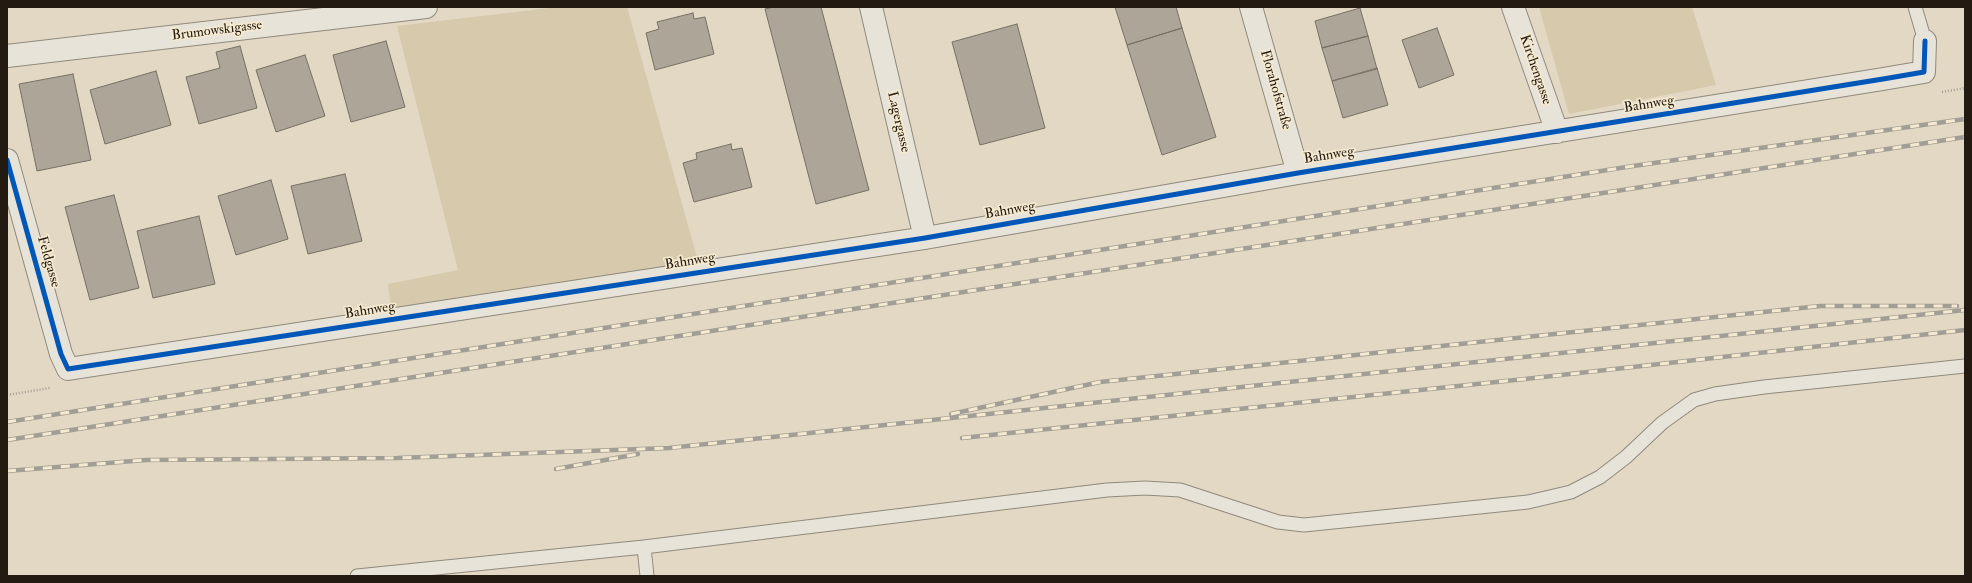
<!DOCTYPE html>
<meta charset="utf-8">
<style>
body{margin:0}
#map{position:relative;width:1972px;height:583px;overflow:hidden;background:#e2d8c3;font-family:"IM FELL Double Pica",serif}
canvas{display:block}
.frame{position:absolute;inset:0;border:8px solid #231b11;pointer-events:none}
</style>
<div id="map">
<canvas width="1972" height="583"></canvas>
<div class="frame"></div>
</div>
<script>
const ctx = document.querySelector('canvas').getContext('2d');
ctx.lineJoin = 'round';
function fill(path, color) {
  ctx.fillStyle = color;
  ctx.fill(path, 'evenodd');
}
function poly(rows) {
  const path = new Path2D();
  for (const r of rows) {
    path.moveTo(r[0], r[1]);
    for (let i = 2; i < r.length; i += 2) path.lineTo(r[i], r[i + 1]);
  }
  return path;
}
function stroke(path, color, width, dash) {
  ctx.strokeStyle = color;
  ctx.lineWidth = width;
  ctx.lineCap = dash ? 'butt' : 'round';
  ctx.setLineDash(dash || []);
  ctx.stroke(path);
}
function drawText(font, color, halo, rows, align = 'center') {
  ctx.font = font + ' "IM FELL Double Pica",serif';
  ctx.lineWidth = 3.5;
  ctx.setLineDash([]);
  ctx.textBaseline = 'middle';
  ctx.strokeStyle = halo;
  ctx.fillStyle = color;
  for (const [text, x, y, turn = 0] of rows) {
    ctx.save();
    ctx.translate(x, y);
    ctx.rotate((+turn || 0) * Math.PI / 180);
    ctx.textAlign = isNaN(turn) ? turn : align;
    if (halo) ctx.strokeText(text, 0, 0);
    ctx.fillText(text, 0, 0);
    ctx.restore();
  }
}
const green = poly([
 [558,7,627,7,703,279,393,325,388,284,458,270,397,26],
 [1539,7,1692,7,1716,85,1569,114]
]);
const building = poly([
 [774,7,821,7,869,190,816,204,765,9,774,7],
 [1115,7,1176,7,1182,28,1127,45,1115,7],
 [1360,8,1368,36,1322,48,1315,21,1360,8],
 [693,13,694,19,705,17,714,54,655,70,646,33,659,29,657,22,693,13],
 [1017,24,1045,128,980,145,952,42,1017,24],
 [1182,28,1216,137,1162,155,1127,45,1182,28],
 [1437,28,1454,75,1419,88,1402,40,1437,28],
 [1368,36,1377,69,1332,81,1322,48,1368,36],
 [386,41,405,107,351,122,333,55,386,41],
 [240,46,257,108,199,124,186,77,220,68,216,52,240,46],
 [305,55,325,116,276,132,256,70,305,55],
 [1377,68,1388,105,1343,118,1332,81,1377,68],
 [156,71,171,125,105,144,90,90,156,71],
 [73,74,91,160,37,171,19,84,73,74],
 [731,144,732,150,742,148,752,187,694,202,683,163,697,159,696,153,731,144],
 [345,174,362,241,308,254,291,186,345,174],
 [271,180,288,239,236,255,218,196,271,180],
 [114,195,139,288,90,300,65,207,114,195],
 [199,216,215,284,153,298,137,231,199,216]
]);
const path = poly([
 [1942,92,1965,88],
 [7,395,50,388]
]);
const service = poly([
 [1915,7,1925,41],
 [644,547,647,576],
 [357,576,644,547,1107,490,1145,488,1180,490,1278,522,1304,525,1528,502,1571,492,1600,477,1626,457,1662,423,1694,400,1715,394,1764,387,1965,366]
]);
const minor = poly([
 [871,7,925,238],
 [1251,7,1298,173],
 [1513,7,1557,132],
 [7,56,426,7],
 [7,160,61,354,68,369,925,238,1298,173,1883,79,1924,72,1925,41]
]);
const rail = poly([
 [951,414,1100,382,1820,306,1957,306],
 [7,422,1633,166,1965,119],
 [962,438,1525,379,1965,330],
 [7,440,1965,137],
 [556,469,638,454],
 [7,471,146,460,397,458,669,448,1965,310]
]);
const cycleway = poly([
 [7,160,61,354,68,369,925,238,1298,173,1883,79,1924,72,1925,41]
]);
const streetNames = [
 ["Brumowskigasse",217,31,-7],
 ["Kirchengasse",1535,70,71],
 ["Florahofstraße",1275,90,74],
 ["Bahnweg",1649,105,-9],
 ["Lagergasse",898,122,77],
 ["Bahnweg",1329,156,-9],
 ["Bahnweg",1010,211,-10],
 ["Feldgasse",48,262,74],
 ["Bahnweg",690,262,-9],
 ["Bahnweg",370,311,-9]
];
fill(green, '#d6c9ac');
fill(building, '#ada597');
stroke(building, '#767064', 1);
stroke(service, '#90897d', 15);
stroke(minor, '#90897d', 24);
stroke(path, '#a39e95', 2.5, [1, 2]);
stroke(service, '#e8e3d8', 13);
stroke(minor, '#e8e3d8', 22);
stroke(rail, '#a39e95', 4.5);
stroke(rail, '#f5e9d0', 3, [9]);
stroke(cycleway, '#0057b8', 5);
drawText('14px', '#231b11', '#f5e9d0', streetNames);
</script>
